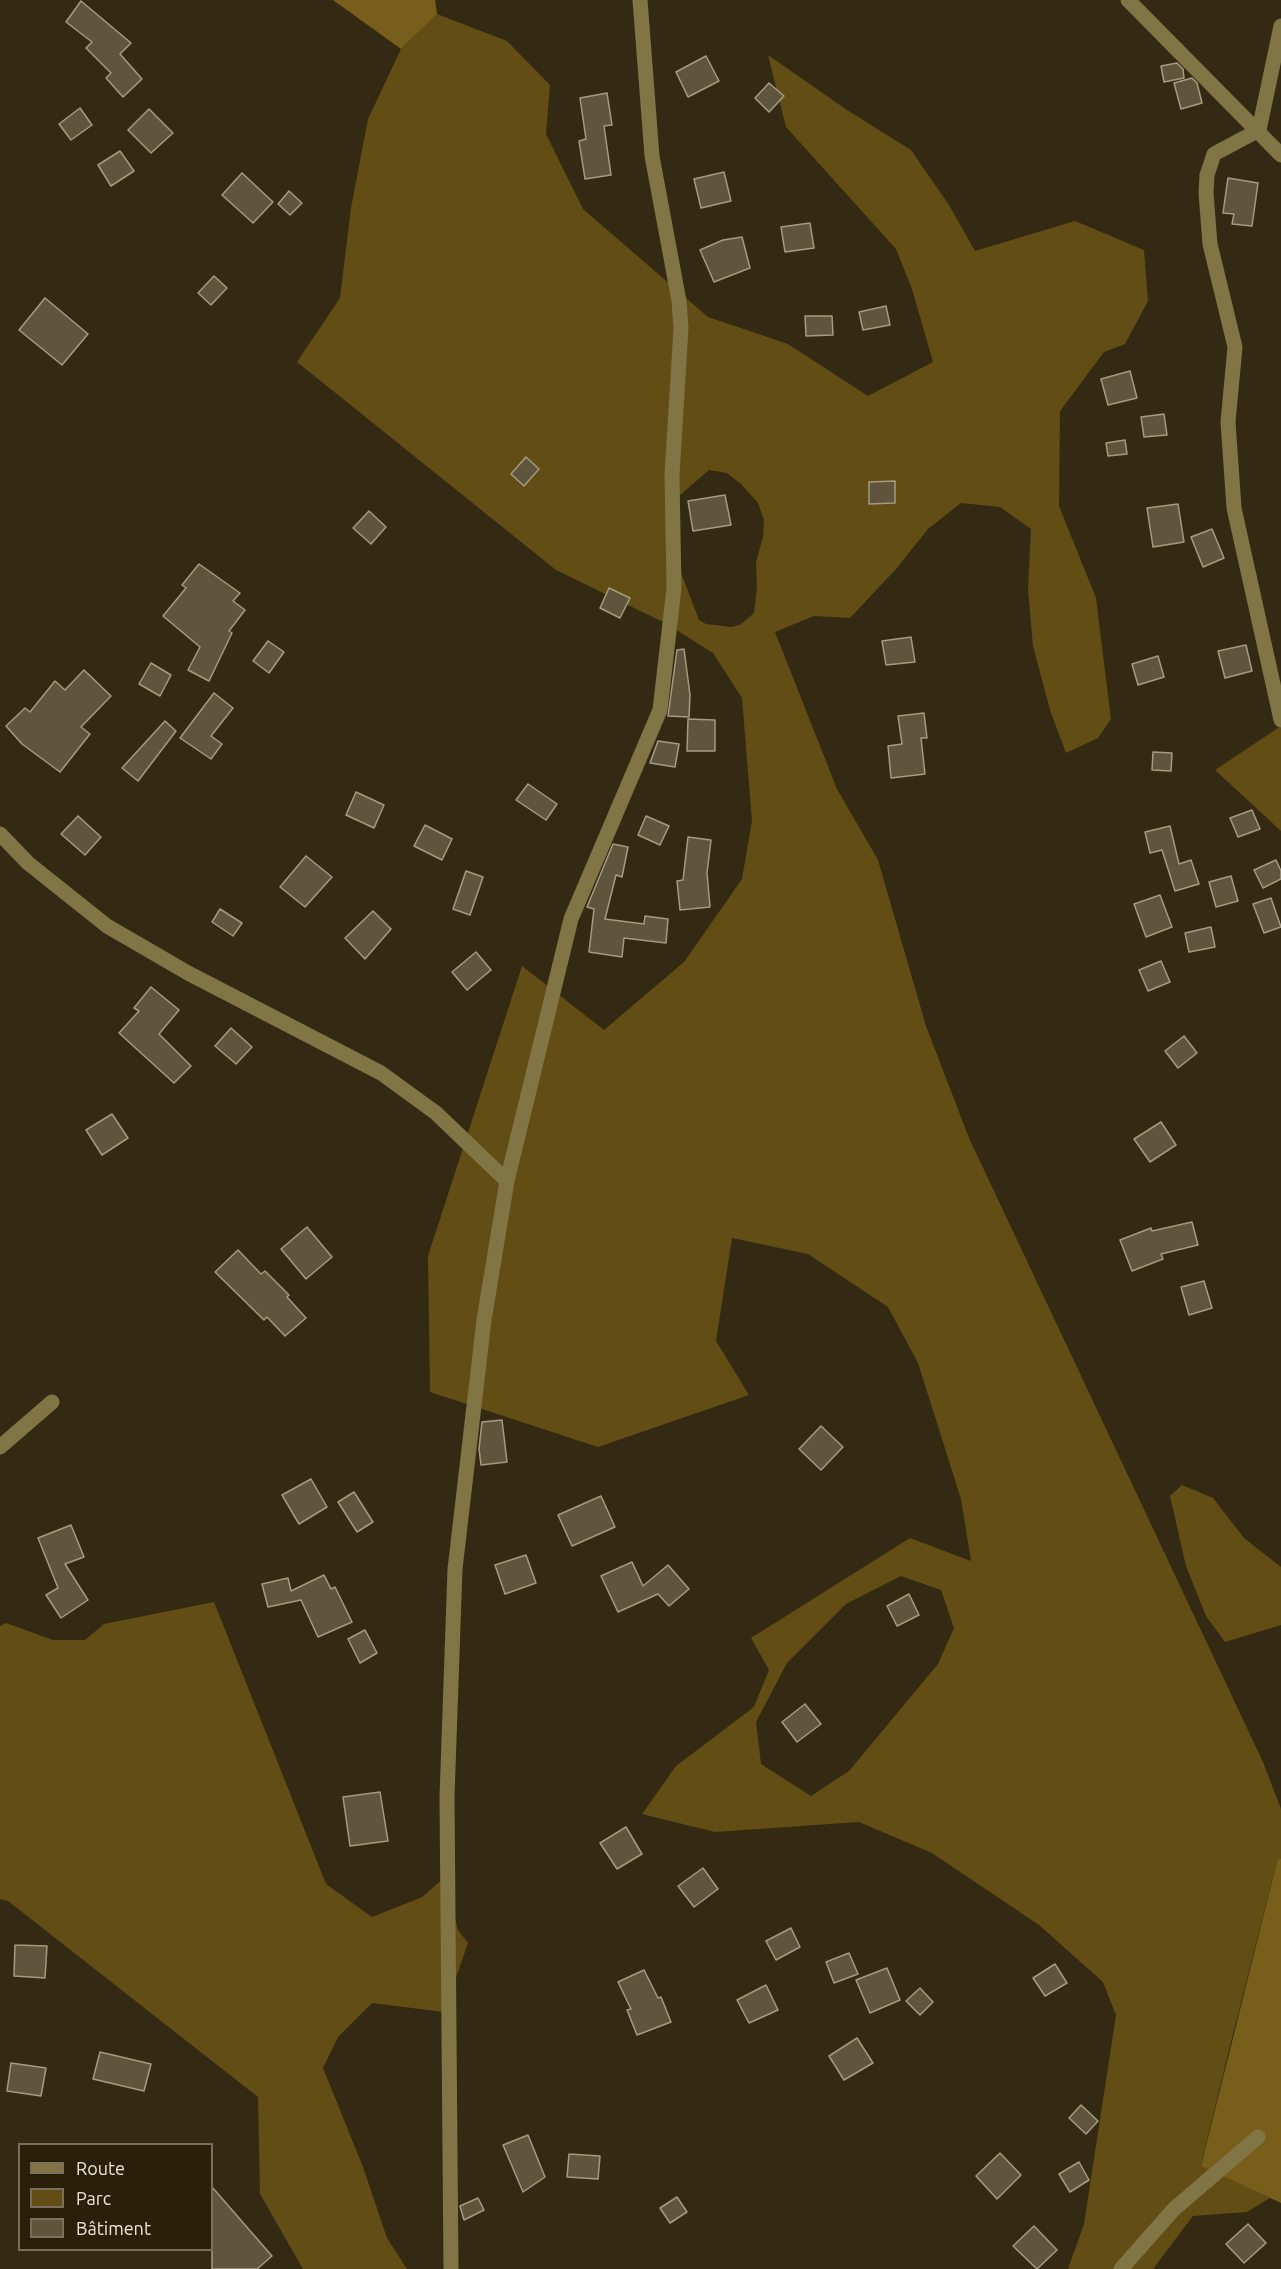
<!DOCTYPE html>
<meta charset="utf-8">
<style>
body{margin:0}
#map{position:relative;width:1281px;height:2269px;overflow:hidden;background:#342a13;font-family:Ubuntu,sans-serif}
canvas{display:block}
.legend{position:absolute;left:18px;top:2143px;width:195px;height:108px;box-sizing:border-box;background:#2a2009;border:2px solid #786f5c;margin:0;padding:8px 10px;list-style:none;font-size:18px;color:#ede6d9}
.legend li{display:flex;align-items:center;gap:12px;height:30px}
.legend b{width:30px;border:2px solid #786f5c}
</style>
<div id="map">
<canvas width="1281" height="2269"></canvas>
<ul class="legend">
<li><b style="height:8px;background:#817445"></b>Route</li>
<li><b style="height:16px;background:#624d14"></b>Parc</li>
<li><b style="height:16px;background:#5f553d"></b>Bâtiment</li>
</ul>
</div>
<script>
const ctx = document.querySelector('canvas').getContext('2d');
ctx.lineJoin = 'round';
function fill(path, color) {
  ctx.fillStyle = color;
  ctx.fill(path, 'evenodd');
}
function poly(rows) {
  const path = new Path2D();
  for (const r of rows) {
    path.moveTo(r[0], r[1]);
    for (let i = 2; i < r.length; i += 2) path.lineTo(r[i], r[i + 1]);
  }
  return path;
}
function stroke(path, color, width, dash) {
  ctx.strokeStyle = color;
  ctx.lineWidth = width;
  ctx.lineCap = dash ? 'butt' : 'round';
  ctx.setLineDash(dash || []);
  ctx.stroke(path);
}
const green = poly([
 [437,14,507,41,550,85,546,134,583,209,708,317,788,344,868,396,933,362,912,289,896,249,786,127,768,55,847,110,911,150,949,205,975,251,1075,221,1144,250,1148,301,1125,344,1104,352,1060,411,1059,506,1096,598,1111,719,1098,738,1066,753,1050,710,1033,646,1028,589,1031,529,1000,507,961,503,928,529,896,569,850,618,814,616,775,632,837,789,878,860,926,1026,969,1138,1263,1762,1281,1809,1281,1859,1278,1858,1230,2046,1201,2165,1270,2198,1247,2212,1193,2216,1153,2269,1068,2269,1084,2224,1116,2015,1103,1982,1039,1925,932,1853,859,1822,715,1832,642,1814,676,1766,754,1707,769,1670,751,1638,910,1538,971,1561,961,1499,918,1363,888,1307,808,1254,732,1238,716,1341,749,1395,598,1447,430,1392,428,1256,522,966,604,1030,684,962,742,879,752,821,742,698,713,653,665,623,556,570,297,362,340,298,351,208,368,119,401,49],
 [709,470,727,473,741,484,758,503,764,520,763,537,756,562,757,588,754,613,740,625,731,627,706,624,699,620,670,544,671,503],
 [901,1576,941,1590,954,1628,938,1664,849,1771,811,1796,761,1764,756,1722,787,1663,846,1604],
 [1281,726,1281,831,1215,770],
 [1182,1485,1213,1498,1244,1538,1281,1567,1281,1625,1225,1642,1206,1616,1186,1566,1170,1496],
 [214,1602,326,1884,372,1917,422,1897,444,1878,458,1930,468,1943,444,2012,372,2003,338,2037,323,2068,363,2167,387,2238,407,2269,303,2269,260,2194,258,2097,8,1901,0,1899,0,1626,6,1623,53,1640,85,1640,104,1624]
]);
const forest = poly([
 [333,0,435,0,437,14,401,49],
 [1278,1858,1281,1859,1281,2203,1201,2166]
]);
const building = poly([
 [81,1,131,43,120,54,142,79,123,97,106,78,111,73,86,48,92,42,66,22,81,1],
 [706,56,719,81,688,97,676,72,706,56],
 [1177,63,1183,69,1184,78,1164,82,1161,66,1177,63],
 [1192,78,1197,83,1202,103,1181,109,1174,83,1192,78],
 [769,83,784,96,769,112,755,98,769,83],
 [607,93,612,125,604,126,611,175,585,179,579,141,586,139,580,98,607,93],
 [80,108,92,125,71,140,59,124,80,108],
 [149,109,173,133,151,153,128,130,149,109],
 [120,151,134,171,111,186,98,165,120,151],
 [724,172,731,201,701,208,694,179,724,172],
 [242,173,273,202,253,223,222,195,242,173],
 [1228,178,1258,183,1252,226,1232,224,1234,214,1223,213,1228,178],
 [289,191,302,203,290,215,278,204,289,191],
 [810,223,814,248,785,252,781,227,810,223],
 [742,237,750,268,714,282,700,250,723,240,742,237],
 [214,276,227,288,211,305,198,293,214,276],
 [45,298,88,334,62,365,19,330,45,298],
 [886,306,890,325,863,330,859,312,886,306],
 [805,316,832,316,833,335,806,336,805,316],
 [1130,371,1137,398,1108,405,1101,379,1130,371],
 [1164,414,1167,435,1144,437,1141,417,1164,414],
 [1125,440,1127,454,1108,456,1106,443,1125,440],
 [526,457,539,469,524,486,511,474,526,457],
 [895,481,895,503,869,504,869,482,895,481],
 [725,495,731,525,693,531,688,501,725,495],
 [1178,504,1184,542,1153,547,1147,508,1178,504],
 [369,511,386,527,371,544,353,528,369,511],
 [1212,529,1224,558,1203,567,1191,537,1212,529],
 [199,564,240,593,233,601,245,610,229,631,232,633,209,681,188,670,200,647,163,616,186,588,182,585,199,564],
 [609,588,630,598,620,618,600,608,609,588],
 [911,637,915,662,886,665,882,641,911,637],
 [268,641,284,652,269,673,253,661,268,641],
 [1246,645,1252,671,1225,678,1218,651,1246,645],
 [684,649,690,695,689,717,668,716,677,650,684,649],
 [1158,656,1164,677,1138,685,1132,664,1158,656],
 [151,663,171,675,160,696,139,684,151,663],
 [84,670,111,696,81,727,90,734,60,772,22,744,6,726,25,708,30,712,55,681,65,690,84,670],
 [214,693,233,708,211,736,222,744,211,759,180,738,214,693],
 [924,713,927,738,921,738,925,774,891,778,888,746,902,744,898,716,924,713],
 [688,719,715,720,715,751,687,751,688,719],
 [165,721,176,731,138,781,122,768,165,721],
 [658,741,679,744,675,767,650,763,658,741],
 [1153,752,1172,753,1171,771,1152,770,1153,752],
 [528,784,557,804,546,820,516,800,528,784],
 [356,792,384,805,374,828,346,815,356,792],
 [1252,810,1260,829,1238,837,1230,818,1252,810],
 [78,816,101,837,85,855,61,834,78,816],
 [646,816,669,826,660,845,638,835,646,816],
 [425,825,452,839,442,860,414,846,425,825],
 [1170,826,1179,864,1191,860,1199,884,1175,891,1162,850,1150,853,1145,832,1170,826],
 [688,837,711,840,707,873,710,907,680,910,677,881,683,880,688,837],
 [613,844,628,847,622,877,616,875,605,919,644,924,645,916,668,919,666,943,624,938,622,957,589,952,594,909,587,907,613,844],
 [306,856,332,877,305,907,280,887,306,856],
 [1276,860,1281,871,1281,879,1263,888,1254,870,1276,860],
 [466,871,483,877,470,915,453,909,466,871],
 [1231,876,1238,901,1216,907,1209,882,1231,876],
 [1160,895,1172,927,1146,937,1134,904,1160,895],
 [1271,898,1281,927,1264,933,1253,904,1271,898],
 [220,909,242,923,233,936,212,922,220,909],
 [373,911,391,929,365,959,345,938,373,911],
 [1211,927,1215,947,1189,952,1185,933,1211,927],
 [476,952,491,970,467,990,452,972,476,952],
 [1161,961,1170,982,1148,991,1139,970,1161,961],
 [151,987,179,1010,159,1034,191,1066,174,1083,119,1033,139,1011,134,1008,151,987],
 [231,1028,252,1047,236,1064,215,1046,231,1028],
 [1184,1036,1197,1053,1178,1068,1165,1051,1184,1036],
 [112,1114,128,1138,102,1155,86,1130,112,1114],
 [1161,1122,1176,1145,1150,1162,1134,1139,1161,1122],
 [1192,1222,1198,1245,1161,1254,1163,1259,1132,1271,1120,1240,1151,1228,1152,1231,1192,1222],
 [307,1227,332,1257,306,1279,281,1249,307,1227],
 [238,1250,261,1274,265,1271,289,1295,287,1297,306,1318,285,1336,267,1317,264,1320,215,1272,238,1250],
 [1204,1281,1212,1308,1189,1315,1181,1287,1204,1281],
 [502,1420,507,1462,481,1465,479,1449,482,1422,502,1420],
 [821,1426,843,1447,821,1470,799,1449,821,1426],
 [311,1479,327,1507,299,1524,282,1495,311,1479],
 [354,1492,373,1522,357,1532,338,1502,354,1492],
 [601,1496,615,1527,572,1546,558,1515,601,1496],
 [71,1525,84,1557,65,1564,88,1600,61,1618,46,1595,58,1588,38,1538,71,1525],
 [526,1555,536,1583,505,1594,495,1565,526,1555],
 [632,1562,643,1586,668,1565,689,1589,669,1606,658,1594,618,1612,601,1576,632,1562],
 [324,1575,331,1589,335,1587,352,1622,318,1637,301,1600,268,1607,262,1584,288,1578,291,1591,324,1575],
 [909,1594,919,1615,897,1626,887,1606,909,1594],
 [365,1630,377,1653,360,1663,348,1639,365,1630],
 [805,1704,821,1724,797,1742,782,1722,805,1704],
 [380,1792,388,1841,350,1846,343,1797,380,1792],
 [626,1827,642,1854,617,1869,600,1843,626,1827],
 [703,1868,718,1889,694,1907,678,1886,703,1868],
 [791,1928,800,1947,776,1960,766,1941,791,1928],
 [15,1945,47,1946,45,1978,14,1976,15,1945],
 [849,1953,858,1974,834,1983,826,1962,849,1953],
 [1055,1964,1067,1983,1045,1996,1033,1978,1055,1964],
 [887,1968,900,2000,870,2013,856,1980,887,1968],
 [644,1970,658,1998,661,1997,671,2022,637,2035,627,2010,631,2009,618,1982,644,1970],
 [766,1985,778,2010,749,2023,737,2000,766,1985],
 [920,1988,933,2002,920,2015,906,2001,920,1988],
 [857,2038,873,2063,844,2080,829,2056,857,2038],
 [100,2052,151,2064,144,2091,93,2079,100,2052],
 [11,2063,46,2068,41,2096,7,2091,11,2063],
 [1081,2105,1098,2121,1086,2134,1069,2118,1081,2105],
 [528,2135,545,2177,523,2192,503,2145,528,2135],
 [1000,2153,1021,2175,997,2199,976,2176,1000,2153],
 [569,2154,600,2156,598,2179,567,2177,569,2154],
 [1079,2162,1089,2180,1070,2192,1059,2174,1079,2162],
 [212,2187,272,2256,257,2269,212,2269,212,2187],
 [677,2197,687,2212,670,2223,660,2208,677,2197],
 [478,2198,484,2210,464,2220,460,2206,478,2198],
 [1248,2224,1266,2243,1244,2263,1226,2244,1248,2224],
 [1034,2226,1057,2250,1037,2269,1013,2246,1034,2226]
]);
const minor = poly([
 [1128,0,1281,155],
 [1281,26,1259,130,1214,154,1207,175,1206,193,1210,244,1235,347,1228,422,1234,508,1281,720],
 [0,834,28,863,107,926,188,973,381,1073,436,1113,507,1181],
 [0,1447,52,1402],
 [451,2269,447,1797,455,1569,484,1320,507,1181,571,919,660,710,674,588,672,475,681,328,679,301,652,156,640,0],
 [1121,2269,1174,2209,1258,2137]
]);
fill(green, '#624d14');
fill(forest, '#775e1b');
fill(building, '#5f553d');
stroke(building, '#a69b81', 1.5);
stroke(minor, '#817445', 15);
</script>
